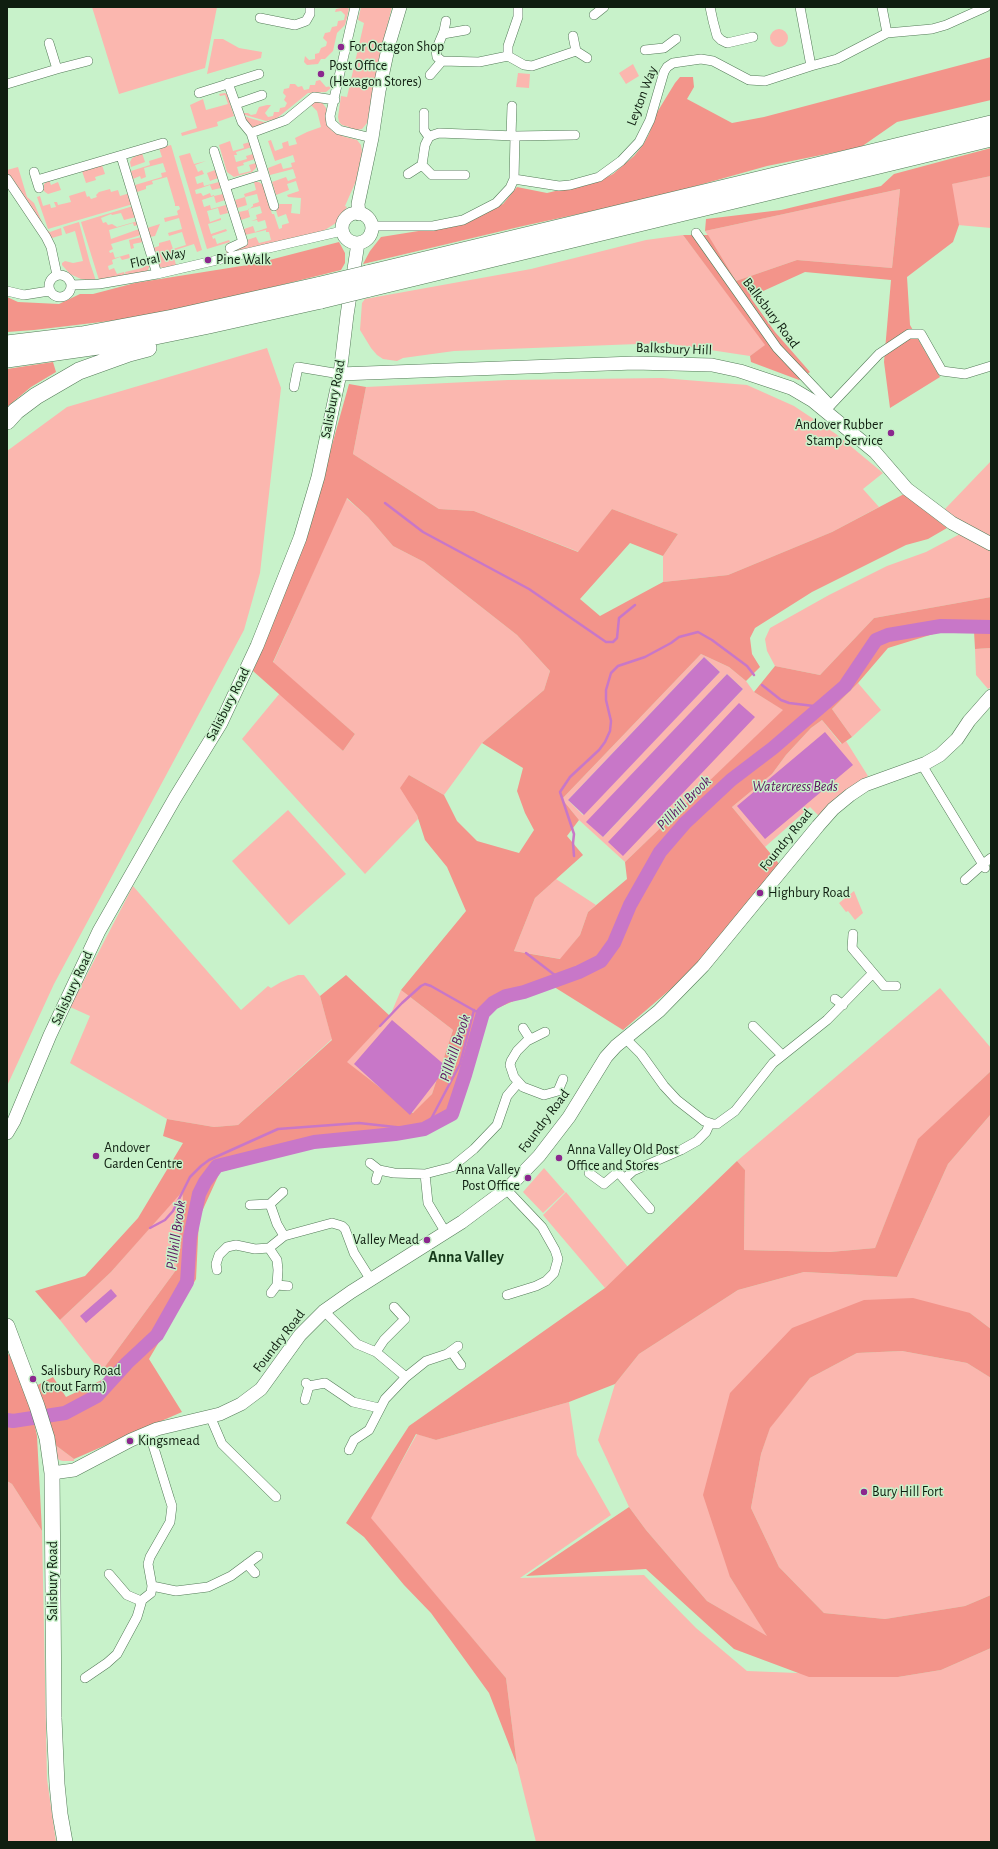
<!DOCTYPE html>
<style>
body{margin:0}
#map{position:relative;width:998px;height:1849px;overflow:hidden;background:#c8f2ca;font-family:"Alegreya Sans",sans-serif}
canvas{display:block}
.frame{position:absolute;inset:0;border:8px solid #0f1e10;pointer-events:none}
</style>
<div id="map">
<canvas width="998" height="1849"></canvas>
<div class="frame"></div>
</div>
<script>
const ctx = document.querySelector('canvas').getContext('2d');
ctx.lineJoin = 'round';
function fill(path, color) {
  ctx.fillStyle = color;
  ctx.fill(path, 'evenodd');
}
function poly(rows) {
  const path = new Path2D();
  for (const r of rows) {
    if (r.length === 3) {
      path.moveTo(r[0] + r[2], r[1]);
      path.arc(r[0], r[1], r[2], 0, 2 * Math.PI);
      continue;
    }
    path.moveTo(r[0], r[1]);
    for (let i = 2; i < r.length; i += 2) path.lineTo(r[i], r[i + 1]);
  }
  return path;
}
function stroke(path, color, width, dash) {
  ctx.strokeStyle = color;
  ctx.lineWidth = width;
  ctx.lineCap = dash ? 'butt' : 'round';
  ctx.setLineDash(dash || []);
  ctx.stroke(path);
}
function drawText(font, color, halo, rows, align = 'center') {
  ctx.font = font + ' "Alegreya Sans",sans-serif';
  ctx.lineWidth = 3;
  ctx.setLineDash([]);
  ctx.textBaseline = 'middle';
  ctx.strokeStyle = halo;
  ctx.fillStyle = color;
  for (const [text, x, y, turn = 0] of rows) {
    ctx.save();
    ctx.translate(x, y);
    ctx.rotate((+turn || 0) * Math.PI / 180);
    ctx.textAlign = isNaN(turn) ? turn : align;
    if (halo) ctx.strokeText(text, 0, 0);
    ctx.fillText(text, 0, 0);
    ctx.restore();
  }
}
const green = poly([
 [92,7,217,7,205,68,119,94],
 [347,7,349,9,345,25,337,33,333,51,325,59,321,59,318,64,307,65,304,62,305,56,309,60,315,59,315,54,319,53,321,48,326,46,327,42,323,38,325,33,330,32,332,27,337,26,338,21,344,20,345,15,341,11,335,12,336,9],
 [361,7,392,7,384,39,367,123,362,129,356,130,349,129,349,127,342,125,339,122,338,117,341,96,347,97,364,23,358,20],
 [779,38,9],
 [214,39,223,39,239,48,262,52,261,58,207,74],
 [633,64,639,76,626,84,619,73],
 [518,73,530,74,529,88,516,87],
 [320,80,326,87,332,86,331,88,326,92,308,93,276,119,266,121,242,114,242,113,248,113,251,115,256,114,259,107,267,105,271,105,265,113,268,117,273,116,274,112,279,112,280,108,285,107,287,103,284,100,286,96,283,93,284,89,289,88,290,84,295,84,298,87,302,86,304,90,309,89,310,85,315,85,316,81],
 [225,93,227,94,234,116,217,122,218,126,182,136,181,133,197,128,190,105,203,99,206,110,228,104,225,95,220,96,219,94],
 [321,101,326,108,329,126,332,131,337,133,342,133,342,136,357,140,361,145,362,152,356,181,345,206,347,207,336,223,320,233,227,254,225,247,227,246,229,252,248,244,247,240,256,237,259,243,271,240,269,232,266,232,266,230,245,235,244,229,253,226,255,232,267,228,265,220,258,222,257,220,251,221,257,219,256,215,262,213,260,206,248,209,250,217,241,220,239,212,248,210,253,206,253,204,259,202,257,194,245,197,247,205,237,208,235,200,245,197,244,194,256,190,254,182,259,182,263,185,272,214,274,214,279,229,282,228,282,225,289,223,286,214,278,217,275,207,280,204,292,204,291,213,300,214,301,198,288,197,287,195,299,191,296,181,287,184,289,190,276,195,272,182,286,177,288,181,296,178,293,169,270,175,268,168,281,163,283,169,292,167,291,163,295,162,293,155,275,161,268,141,271,140,275,151,283,148,282,143,288,141,289,146,297,144,295,138,307,132,321,127,317,111,308,102],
 [243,116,267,123,257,128,252,127,246,124],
 [230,141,233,151,244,148,243,144,250,142,252,147,236,152,237,155,234,155,236,162,247,159,246,156,253,154,255,159,243,163,244,165,237,167,239,174,251,171,249,165,256,163,256,168,252,172,234,177,227,172,219,145],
 [171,145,202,250,197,252,194,244,172,251,176,265,164,268,159,267,153,248,159,246,159,243,170,240,173,249,186,245,182,232,169,236,168,233,182,229,179,218,165,222,164,218,178,215,177,211,180,209,179,206,175,206,175,204,167,177,152,181,153,184,146,186,146,189,137,192,135,185,162,177,161,173,166,172,163,163,144,168,146,177,141,179,140,176,133,179,131,171,150,165,149,161,162,157,159,148],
 [142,153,145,162,131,167,130,162,132,158],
 [190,153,194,164,206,161,195,165,198,172,202,170,204,174,195,177,197,184,203,182,204,186,219,182,221,188,212,190,210,185,195,190,196,194,201,193,203,196,210,193,211,196,214,195,214,196,223,194,225,200,216,203,214,196,202,200,204,207,210,205,211,209,226,205,228,213,220,215,218,208,207,211,210,222,221,218,221,220,208,224,211,234,226,229,227,231,212,236,213,239,215,238,217,244,229,240,230,242,207,249,179,156],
 [102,165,105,174,95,177,96,180,86,183,82,171],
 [18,167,27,197,34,203,45,229,50,232,61,228,62,235,52,238,47,235,27,206,7,173,7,170],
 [215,170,218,178,210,181,207,173],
 [991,176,991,228,958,225,951,184],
 [49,180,51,185,58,182,61,190,48,194,45,192,43,190,44,184],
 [110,189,111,192,118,190,120,196,130,193,133,204,48,229,37,197,40,196,43,206,50,204,51,208,56,207,54,202,57,202,58,205,71,202,69,196,85,191,87,197,89,196,91,199,97,197,96,195,99,192],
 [900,189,892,268,797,260,736,281,705,231],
 [133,206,136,217,124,220,121,213,112,215,111,214,101,218,103,223,106,222,108,225,112,224,117,227,138,221,139,225,134,226,133,223,109,230,111,239,139,229,141,235,111,244,113,249,109,251,110,253,113,252,115,258,129,254,130,258,122,260,120,257,112,260,113,264,108,266,109,270,114,268,117,274,124,272,125,276,99,280,81,222],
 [79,222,90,263,96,281,81,279,70,274,62,265,62,263,65,261,73,263,83,261,75,231,66,234,63,227],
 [160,224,155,236,150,237,147,228],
 [683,235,766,345,750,356,664,343,454,351,403,358,397,361,383,359,377,355,371,348,360,330,362,303,365,299,531,269,646,240],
 [142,237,143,242,133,244,134,248,131,249,129,240],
 [151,263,147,272,126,276,125,272,142,268],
 [267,348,281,388,260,573,244,630,54,984,7,1086,7,451,67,407],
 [662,378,747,385,794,406,836,434,883,473,863,489,879,507,832,532,728,575,663,582,663,556,678,534,612,509,579,552,474,511,439,509,353,454,366,387,508,380],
 [991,461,991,539,956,519,945,509],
 [346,498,368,517,393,546,424,562,517,635,550,671,544,690,482,743,444,795,409,775,418,819,365,874,242,739,280,693,343,751,355,734,273,663],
 [960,534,991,550,991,597,874,618,820,675,775,666,767,651,765,639,770,628,829,595,887,566,926,552],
 [991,648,991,687,988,689,976,675,975,649],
 [701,654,729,667,746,681,754,692,784,710,625,862,579,820,562,799],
 [704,657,720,672,583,815,568,800],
 [727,674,743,689,603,837,587,822],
 [858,683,881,710,852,737,832,709],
 [822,720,841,744,846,741,868,776,837,797,820,817,810,807,765,847,732,807,772,774,786,755,811,728],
 [288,810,346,874,289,925,232,861],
 [556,879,596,905,588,912,580,935,561,959,514,951,535,898],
 [133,886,241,1010,268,986,271,988,281,982,298,975,304,975,320,996,332,1039,238,1125,214,1127,167,1119,70,1063,90,1016,70,1007],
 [854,891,863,913,855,920,848,911,846,912,839,903],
 [940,988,991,1048,991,1071,918,1140,875,1248,830,1252,744,1250,745,1170,737,1161],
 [401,990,453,1030,432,1094,414,1113,346,1062,390,1016],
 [991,1114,991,1329,970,1313,792,1328,730,1577,768,1637,707,1601,646,1530,629,1507,598,1440,615,1384,639,1354,738,1290,804,1272,897,1277,948,1164],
 [544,1168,565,1192,543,1213,523,1192],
 [182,1191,183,1200,176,1270,101,1372,60,1320,111,1272],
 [566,1192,628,1267,605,1288,543,1215],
 [902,1351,967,1363,991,1378,991,1595,965,1606,885,1619,824,1613,779,1567,751,1508,761,1454,770,1427,810,1378,857,1353],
 [569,1402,577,1455,611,1515,520,1578,644,1575,696,1628,747,1671,898,1677,941,1670,991,1648,991,1842,536,1842,517,1765,506,1678,370,1518,417,1434,436,1440],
 [54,1444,74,1459,74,1461,63,1461,59,1460,57,1457],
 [7,1481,12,1484,42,1531,47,1779,56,1842,7,1842]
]);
const forest = poly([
 [991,57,991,100,897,122,861,147,767,166,653,198,523,226,363,264,370,251,381,237,456,225,503,204,517,187,547,193,601,180,613,174,634,156,643,145,649,134,656,114,675,83,680,77,693,77,694,87,687,99,732,123,764,117],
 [991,148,991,176,952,184,959,225,953,242,907,277,910,325,940,377,890,408,884,362,891,280,805,272,750,297,775,332,810,372,799,380,751,362,750,356,765,345,683,235,708,235,736,281,797,260,892,268,900,189,705,231,706,219,781,210,881,186,894,174],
 [339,242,345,253,345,263,341,270,205,304,118,320,34,330,7,332,7,297,18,302,59,304,80,294,93,294,135,283,254,264],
 [53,362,56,372,31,387,7,407,7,369],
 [349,384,366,387,353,454,439,509,474,511,578,552,612,509,678,534,663,556,630,543,580,599,600,616,663,582,728,575,832,532,904,494,947,528,928,539,906,545,812,592,755,628,750,638,752,654,760,667,746,681,729,667,701,654,562,799,579,820,567,836,583,855,535,898,514,951,560,959,580,935,588,912,627,879,625,862,783,710,754,692,775,666,820,675,874,618,991,597,991,648,975,649,974,631,943,631,888,648,858,683,832,709,852,737,842,744,822,720,811,728,786,755,772,774,732,807,780,865,694,969,623,1030,551,985,488,1012,453,1114,424,1129,317,1146,220,1172,199,1218,196,1279,149,1359,182,1412,74,1459,54,1444,34,1387,53,1377,66,1397,106,1378,101,1372,176,1270,183,1200,182,1192,111,1272,60,1320,35,1291,85,1276,138,1218,183,1143,163,1136,167,1119,214,1127,238,1125,332,1040,320,996,346,975,390,1016,347,1062,413,1113,432,1094,453,1030,401,990,466,911,447,867,425,840,417,815,400,788,409,775,444,795,457,821,477,841,519,853,534,830,525,813,517,791,523,768,482,743,544,690,550,671,517,635,424,562,393,546,368,517,347,498,273,662,355,734,343,751,253,671,306,538],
 [991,1071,991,1114,948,1164,897,1277,804,1272,738,1290,639,1354,615,1384,569,1402,436,1440,416,1434,371,1518,506,1678,517,1765,489,1693,431,1613,404,1585,364,1537,346,1523,409,1426,605,1288,737,1161,745,1170,744,1250,830,1252,875,1248,918,1139],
 [913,1298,970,1313,991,1329,991,1378,967,1363,902,1351,857,1353,810,1378,770,1428,761,1454,751,1508,779,1567,824,1613,885,1619,965,1606,991,1595,991,1648,941,1670,898,1677,809,1677,734,1649,646,1569,526,1576,629,1507,646,1530,707,1601,767,1636,730,1577,703,1495,730,1393,792,1328,864,1300],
 [9,1354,28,1394,37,1436,42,1531,12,1484,7,1481,7,1355]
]);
const water = poly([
 [704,657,720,672,584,815,568,800],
 [727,674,743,689,603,837,586,822],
 [739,703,755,717,623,856,608,842],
 [825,732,853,765,765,839,737,806],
 [392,1020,447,1067,410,1115,354,1064],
 [111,1289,117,1296,86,1323,80,1316]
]);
const stream = poly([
 [385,503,423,532,529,589,606,642,613,642,617,638,619,618,635,605],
 [762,685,781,700,789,703,822,707],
 [574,856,573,843,574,834,560,792,570,777,599,750,605,742,610,731,611,721,606,700,606,690,611,673,618,666,645,657,671,643,679,637,698,632,712,640,747,666,754,675],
 [526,953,560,979],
 [380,1026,402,1003,421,986,425,984,431,986,475,1011,483,1013],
 [150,1228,165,1220,173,1211,190,1177,201,1166,209,1160,278,1129,359,1123,413,1129,424,1126,430,1121,460,1064,474,1010]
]);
const river = poly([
 [7,1420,13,1421,65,1413,97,1396,127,1363,157,1335,187,1282,190,1237,199,1194,205,1182,217,1166,314,1142,395,1134,424,1129,452,1114,465,1075,483,1013,493,1003,506,996,524,992,579,972,601,961,614,943,630,905,660,852,685,823,731,780,773,748,845,686,876,640,888,635,941,626,991,627]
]);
const street = poly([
 [355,7,330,116,331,123,339,130,372,138],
 [518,7,518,17,508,46,508,56,524,65,532,66,576,51],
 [710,7,713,21,717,36,721,40,727,43,753,37],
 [882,7,887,33],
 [594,15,604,7],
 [260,18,295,25,306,21,310,14,310,7],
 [446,21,444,31,436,50,437,57,442,61,479,62,508,56],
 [443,34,466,30],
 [573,36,576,51,587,58],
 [49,43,57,69,88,61],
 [645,50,664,48,676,39],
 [811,66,837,59,887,33,932,29,946,25,986,7],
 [430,75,442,61],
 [7,84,57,69],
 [199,93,259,74],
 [236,104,262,95],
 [424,113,424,130,429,137],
 [251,133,286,120,314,97,335,100],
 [511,136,512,106],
 [214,151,243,242,230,248],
 [121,156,157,274],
 [422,165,432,175,465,175],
 [34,172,39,188],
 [264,174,274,206],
 [408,174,422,165,425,145,429,137,433,135,439,133,515,136],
 [7,179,46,237,51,247,57,275],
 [514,179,515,136,575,135],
 [37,180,163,143],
 [226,186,264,174,251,133,242,122,228,83],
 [371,226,433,226,463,220,496,203,510,188,514,179,559,186,570,185,599,177,621,161,639,142,650,120,664,72,667,67,673,63,701,59,713,61,749,80,765,81,811,66,800,7],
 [696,233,777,348,831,405],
 [60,286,11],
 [71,285,99,284,157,274,342,231],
 [7,291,24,295,49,291],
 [294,387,298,367,340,374],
 [828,408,879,354,909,334,921,334,942,371,965,374,991,366],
 [922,765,985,868],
 [965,880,983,864,991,858],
 [853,934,852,948,884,986,896,986],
 [835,999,843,1005],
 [753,1026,782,1055],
 [523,1028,530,1039],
 [545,1032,527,1041,517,1051,511,1061,510,1065,514,1077,523,1087,544,1095,558,1091,563,1079],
 [626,1039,641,1054,664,1086,677,1100,704,1121,713,1124,717,1124,735,1111,773,1063,827,1020,873,973],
 [370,1163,379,1170,394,1173,425,1174],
 [589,1173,604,1184,618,1172,650,1209],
 [624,1179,633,1171,681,1150,697,1141,706,1132,710,1123],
 [376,1180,379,1170],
 [506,1189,542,1227,555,1250,558,1259,554,1273,546,1281,536,1286,507,1295],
 [270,1204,277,1224,284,1236],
 [250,1205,270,1204,283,1192],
 [446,1233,428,1203,425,1174,452,1167,474,1149,497,1125,507,1096,518,1083],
 [269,1248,277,1260,278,1270,277,1285],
 [217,1270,216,1264,219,1255,227,1247,236,1245,255,1249,269,1248,284,1236,332,1223,342,1226,345,1229,354,1253,371,1280],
 [271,1293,277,1285,288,1286],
 [324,1311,357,1344,376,1352,406,1377],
 [451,1351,461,1365],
 [376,1352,384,1340,405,1319,394,1307],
 [309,1386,325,1383,353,1402,379,1408],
 [305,1400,309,1386,306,1383],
 [210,1416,222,1444,276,1497],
 [349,1450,354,1440,369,1430,385,1399,406,1377,426,1361,447,1354,458,1346],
 [247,1564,255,1573],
 [109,1574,127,1595,141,1601],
 [152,1586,176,1591,208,1587,231,1576,258,1556],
 [85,1678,107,1663,117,1654,137,1617,142,1600,151,1593,152,1586,148,1564,150,1557,170,1522,172,1506,170,1500,149,1432]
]);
const secondary = poly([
 [357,228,15],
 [359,214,358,204,372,138,379,91,389,44,400,7],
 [340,374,634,363,712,365,740,371,791,388,813,401,875,452,907,489,952,523,991,544],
 [7,1133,14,1121,50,1035,99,931,175,798,221,723,257,646,300,538,318,477,340,374,347,315,358,243],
 [52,1473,74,1470,131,1440,157,1429,220,1414,241,1404,261,1389,300,1335,324,1311,351,1292,462,1222,509,1187,539,1156,569,1117,606,1057,616,1046,659,1011,703,966,818,826,833,809,850,795,865,785,926,763,940,755,957,739,969,721,991,696]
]);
const primary = poly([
 [7,1326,37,1406,47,1438,52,1473,54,1718,57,1784,60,1814,65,1842]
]);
const highway = poly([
 [367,274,991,124],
 [366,289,991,138],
 [7,344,82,335,173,318,321,285],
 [7,359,126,342,209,325,321,300],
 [7,421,16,411,36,396,79,371,129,353,148,348]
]);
const highwayBridge = poly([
 [321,285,367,274],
 [321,300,366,289]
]);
const markers = [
 [341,47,4,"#8b278e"],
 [321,74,4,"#8b278e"],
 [208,260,4,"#8b278e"],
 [891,433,4,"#8b278e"],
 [760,893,4,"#8b278e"],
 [96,1156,4,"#8b278e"],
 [559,1158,4,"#8b278e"],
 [528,1178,4,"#8b278e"],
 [427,1240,4,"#8b278e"],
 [33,1379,4,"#8b278e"],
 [130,1441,4,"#8b278e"],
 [864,1492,4,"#8b278e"]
];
const poiNames = [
 ["For Octagon Shop",349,47],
 ["Post Office",329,66],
 ["(Hexagon Stores)",329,82],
 ["Pine Walk",216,260],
 ["Andover Rubber",883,425,"right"],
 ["Stamp Service",883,441,"right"],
 ["Highbury Road",768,893],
 ["Andover",104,1148],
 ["Garden Centre",104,1164],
 ["Anna Valley Old Post",567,1150],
 ["Office and Stores",567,1166],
 ["Anna Valley",520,1170,"right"],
 ["Post Office",520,1186,"right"],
 ["Valley Mead",419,1240,"right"],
 ["Salisbury Road",41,1371],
 ["(trout Farm)",41,1387],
 ["Kingsmead",138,1441],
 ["Bury Hill Fort",872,1492]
];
const streetNames = [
 ["Leyton Way",642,96,-69],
 ["Floral Way",158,258,-12],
 ["Balksbury Road",771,313,53],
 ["Balksbury Hill",674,349,2],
 ["Salisbury Road",333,399,-79],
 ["Salisbury Road",228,704,-63],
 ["Foundry Road",786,840,-51],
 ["Salisbury Road",72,988,-65],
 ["Foundry Road",544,1121,-53],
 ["Foundry Road",279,1341,-52],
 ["Salisbury Road",53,1581,-90]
];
const waterNames = [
 ["Watercress Beds",795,786],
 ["Pillhill Brook",684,803,-45],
 ["Pillhill Brook",455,1048,-72],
 ["Pillhill Brook",176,1235,-82]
];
const quarterNames = [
 ["Anna Valley",466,1257]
];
fill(green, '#fbb7af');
fill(forest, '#f3948a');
fill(water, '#c877c8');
stroke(stream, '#c877c8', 2.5);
stroke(river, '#c877c8', 14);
stroke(street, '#547b58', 10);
stroke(secondary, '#547b58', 14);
stroke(primary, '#547b58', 16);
stroke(highway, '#547b58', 18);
stroke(street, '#fff', 9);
stroke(secondary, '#fff', 13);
stroke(primary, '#fff', 15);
stroke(highway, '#fff', 17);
stroke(highwayBridge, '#547b58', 18, []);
stroke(highwayBridge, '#fff', 17);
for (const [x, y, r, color] of markers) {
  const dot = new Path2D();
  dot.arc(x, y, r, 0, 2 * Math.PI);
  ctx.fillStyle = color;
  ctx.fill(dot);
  stroke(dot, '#c8f2ca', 1.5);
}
drawText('14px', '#0f1e10', '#c8f2ca', poiNames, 'left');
drawText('14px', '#0f1e10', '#c8f2ca', streetNames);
drawText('italic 15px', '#5d125f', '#c8f2ca', waterNames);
drawText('bold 16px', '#163b1b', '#c8f2ca', quarterNames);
</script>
